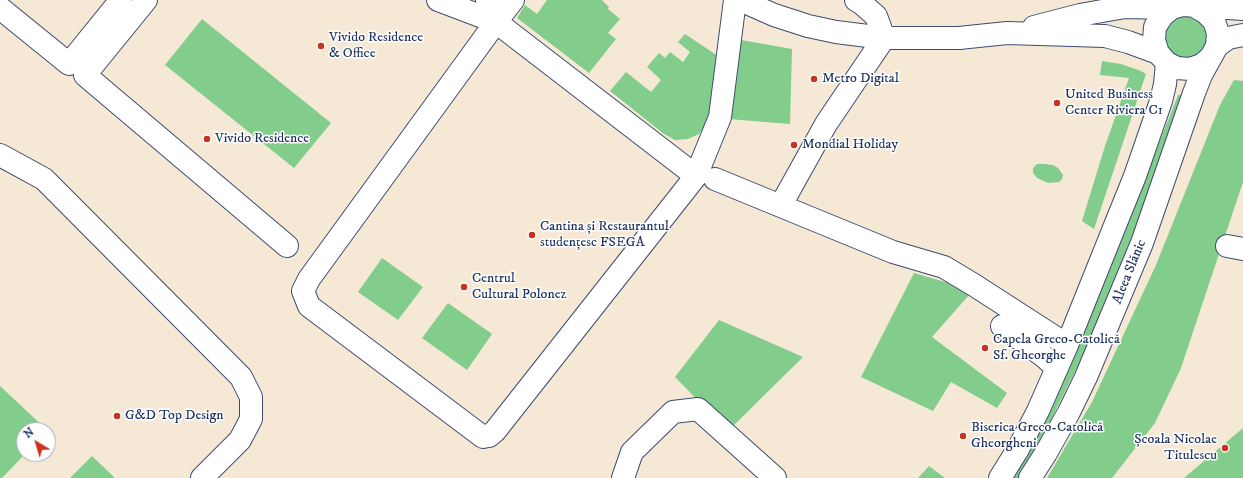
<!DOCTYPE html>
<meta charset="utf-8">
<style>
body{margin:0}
#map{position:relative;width:1243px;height:478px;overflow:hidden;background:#f5e9d5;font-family:"IM FELL DW Pica",serif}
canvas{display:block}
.north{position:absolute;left:16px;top:422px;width:40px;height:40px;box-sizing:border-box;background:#fff;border:1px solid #a4acbf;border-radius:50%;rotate:322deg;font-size:11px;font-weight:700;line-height:16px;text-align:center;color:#1b2f5e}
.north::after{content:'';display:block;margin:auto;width:14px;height:18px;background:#c8321e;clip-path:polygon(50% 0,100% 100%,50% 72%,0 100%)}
</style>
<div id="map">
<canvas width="1243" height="478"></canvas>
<div class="north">N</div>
</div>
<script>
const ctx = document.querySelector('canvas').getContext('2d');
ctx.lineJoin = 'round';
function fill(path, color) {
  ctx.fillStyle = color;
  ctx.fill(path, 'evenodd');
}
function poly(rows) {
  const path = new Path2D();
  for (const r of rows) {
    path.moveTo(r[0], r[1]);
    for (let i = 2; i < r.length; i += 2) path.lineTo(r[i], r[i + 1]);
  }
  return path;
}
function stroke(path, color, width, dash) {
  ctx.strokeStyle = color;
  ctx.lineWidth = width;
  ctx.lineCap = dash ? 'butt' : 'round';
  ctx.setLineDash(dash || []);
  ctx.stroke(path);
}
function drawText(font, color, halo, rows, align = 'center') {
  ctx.font = font + ' "IM FELL DW Pica",serif';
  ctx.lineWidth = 3;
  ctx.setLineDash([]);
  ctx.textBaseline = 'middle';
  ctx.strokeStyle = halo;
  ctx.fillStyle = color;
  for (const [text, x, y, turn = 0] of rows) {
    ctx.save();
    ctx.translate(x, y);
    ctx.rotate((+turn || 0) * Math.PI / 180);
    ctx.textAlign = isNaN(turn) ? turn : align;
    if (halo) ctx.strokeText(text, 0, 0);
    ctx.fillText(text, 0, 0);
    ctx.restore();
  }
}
const green = poly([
 [547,0,602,0,609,7,608,9,620,19,608,33,616,39,589,73,517,18,525,5,537,14],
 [1193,11,1213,37,1192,63,1163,50,1163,25,1168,18],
 [202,19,331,123,294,168,165,65],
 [685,34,721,58,712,116,699,134,688,139,675,140,664,134,610,91,626,72,651,92,661,80,647,67,659,53,665,58,670,52,683,62,690,52,678,42],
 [741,40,792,49,790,124,728,119],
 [1102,61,1121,64,1141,71,1146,74,1094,229,1082,221,1105,146,1129,78,1100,75],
 [1234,80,1243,81,1243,182,1181,368,1155,423,1112,478,1047,478,1092,402,1156,265,1220,105],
 [1178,95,1186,95,1131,239,1083,355,1039,444,1018,478,1007,478,1122,237],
 [1037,164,1044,164,1053,165,1058,168,1063,175,1062,179,1059,182,1048,183,1037,178,1033,173,1033,168],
 [382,258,423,287,398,320,358,292],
 [914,273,952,284,969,295,932,337,1007,393,997,408,951,382,933,411,861,377],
 [448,303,492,334,467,370,422,338],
 [719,320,803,357,728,431,675,377],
 [0,386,47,430,24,430,24,454,25,454,2,478,0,478],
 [1243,428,1243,478,1184,478],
 [92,456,115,478,70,478],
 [929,466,945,478,918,478]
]);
const minor = poly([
 [146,0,85,75,287,246],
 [438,0,496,22,696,176],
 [487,0,496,3,503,0],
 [513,0,496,22,309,279,303,291,309,306,483,437,489,436,495,431,696,176,720,117,735,0],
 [0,8,69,64,120,1],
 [0,155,44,179,241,377,251,397,251,419,240,440,202,478],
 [715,179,893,252,944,267,974,285,1067,345],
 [781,205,826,124,884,38,876,16,861,3,856,0],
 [1227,246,1243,249],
 [1002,326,1042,355,1057,368],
 [623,478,632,452,673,412,698,409,775,478]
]);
const major = poly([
 [740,0,774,15,808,26,836,32,884,38,959,38,1007,33,1105,36,1128,42,1158,53],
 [1194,6,1205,12,1214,21,1218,33,1217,46,1211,57,1202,65,1190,69,1177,68,1167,63,1158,53,1154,40,1155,27,1162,16,1172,8,1183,5,1243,9],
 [1034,27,1080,15,1125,7,1172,8],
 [1217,46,1228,38,1243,35],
 [1000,478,1018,449,1038,411,1067,345,1114,228,1135,176,1161,101,1165,84,1167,63],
 [1030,478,1046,453,1069,412,1086,377,1142,243,1194,93,1201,75,1211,57]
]);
const markers = [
 [321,46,4,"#c8321e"],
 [814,79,4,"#c8321e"],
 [1057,103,4,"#c8321e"],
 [207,139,4,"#c8321e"],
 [794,145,4,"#c8321e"],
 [532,235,4,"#c8321e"],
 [464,287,4,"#c8321e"],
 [985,348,4,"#c8321e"],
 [117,416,4,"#c8321e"],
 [963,436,4,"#c8321e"],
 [1225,448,4,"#c8321e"]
];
const poiNames = [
 ["Vivido Residence",329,38],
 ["& Office",329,54],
 ["Metro Digital",822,79],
 ["United Business",1065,95],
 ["Center Riviera C1",1065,111],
 ["Vivido Residence",215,139],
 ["Mondial Holiday",802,145],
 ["Cantina și Restaurantul",540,227],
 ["studențesc FSEGA",540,243],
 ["Centrul",472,279],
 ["Cultural Polonez",472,295],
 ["Capela Greco-Catolică",993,340],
 ["Sf. Gheorghe",993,356],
 ["G&D Top Design",125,416],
 ["Biserica Greco-Catolică",971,428],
 ["Gheorgheni",971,444],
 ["Școala Nicolae",1217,440,"right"],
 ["Titulescu",1217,456,"right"]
];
const streetNames = [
 ["Aleea Slănic",1130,272,-68]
];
fill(green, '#82cd8b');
stroke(minor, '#3c4b70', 24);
stroke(major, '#3c4b70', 24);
stroke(minor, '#fff', 22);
stroke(major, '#fff', 22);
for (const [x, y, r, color] of markers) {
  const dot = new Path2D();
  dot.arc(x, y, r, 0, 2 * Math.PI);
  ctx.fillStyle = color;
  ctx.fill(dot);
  stroke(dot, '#fff', 1.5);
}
drawText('14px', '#1b2f5e', '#fff', poiNames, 'left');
drawText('14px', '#1b2f5e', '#fff', streetNames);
</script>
